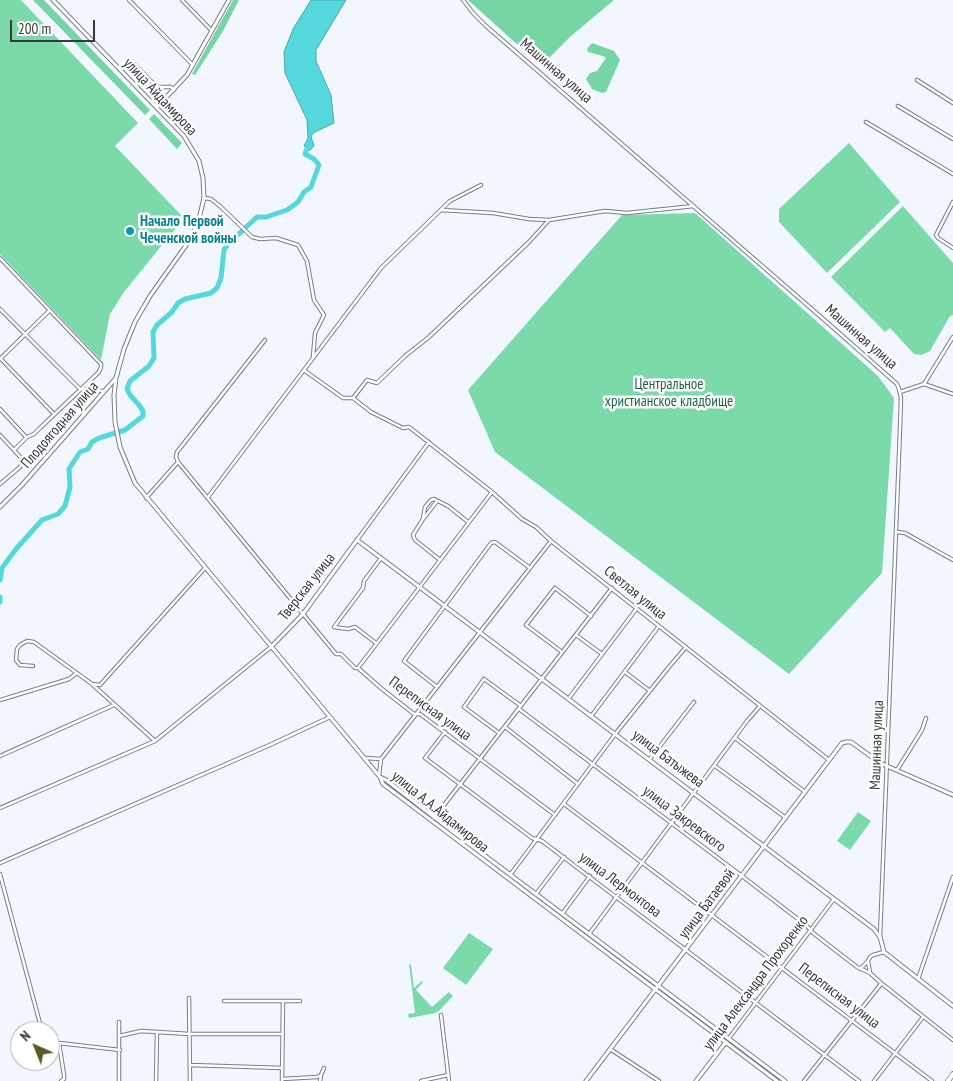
<!DOCTYPE html>
<meta charset="utf-8">
<style>
body{margin:0}
#map{position:relative;width:953px;height:1081px;overflow:hidden;background:#f1f6ff;font-family:"PT Sans Narrow",sans-serif}
canvas{display:block}
.north{position:absolute;left:10px;top:1021px;width:50px;height:50px;box-sizing:border-box;background:#fff;border:1px solid #afb0b1;border-radius:50%;rotate:316deg;font-size:14px;font-weight:700;line-height:20px;text-align:center;color:#37393d}
.north::after{content:'';display:block;margin:auto;width:18px;height:22px;background:#5b5926;clip-path:polygon(50% 0,100% 100%,50% 72%,0 100%)}
.scale{position:absolute;left:10px;top:20px;width:85px;height:22px;box-sizing:border-box;border:2px solid #37393d;border-top:0;padding-left:6px;font-size:15px;line-height:18px;white-space:nowrap;color:#37393d;-webkit-text-stroke:4px #fff;paint-order:stroke}
</style>
<div id="map">
<canvas width="953" height="1081"></canvas>
<div class="north">N</div>
<div class="scale">200 m</div>
</div>
<script>
const ctx = document.querySelector('canvas').getContext('2d');
ctx.lineJoin = 'round';
function fill(path, color) {
  ctx.fillStyle = color;
  ctx.fill(path, 'evenodd');
}
function poly(rows) {
  const path = new Path2D();
  for (const r of rows) {
    path.moveTo(r[0], r[1]);
    for (let i = 2; i < r.length; i += 2) path.lineTo(r[i], r[i + 1]);
  }
  return path;
}
function stroke(path, color, width, dash) {
  ctx.strokeStyle = color;
  ctx.lineWidth = width;
  ctx.lineCap = dash ? 'butt' : 'round';
  ctx.setLineDash(dash || []);
  ctx.stroke(path);
}
function drawText(font, color, halo, rows, align = 'center') {
  ctx.font = font + ' "PT Sans Narrow",sans-serif';
  ctx.lineWidth = 5;
  ctx.setLineDash([]);
  ctx.textBaseline = 'middle';
  ctx.strokeStyle = halo;
  ctx.fillStyle = color;
  for (const [text, x, y, turn = 0] of rows) {
    ctx.save();
    ctx.translate(x, y);
    ctx.rotate((+turn || 0) * Math.PI / 180);
    ctx.textAlign = isNaN(turn) ? turn : align;
    if (halo) ctx.strokeText(text, 0, 0);
    ctx.fillText(text, 0, 0);
    ctx.restore();
  }
}
const green = poly([
 [0,0,21,0,138,123,115,146,181,215,175,229,124,292,110,314,101,360,0,254],
 [849,143,900,202,827,273,779,222,779,209],
 [903,206,953,263,953,315,950,316,930,351,922,355,914,354,890,328,885,332,831,277],
 [695,213,878,376,894,398,882,573,789,674,495,452,468,390,622,215],
 [858,812,871,821,850,850,837,841],
 [469,933,493,949,466,985,443,968],
 [409,964,411,965,414,988,422,981,423,982,416,990,432,1007,449,992,453,996,438,1012,435,1009,437,1012,436,1013,409,1018,408,1014,415,1013]
]);
const forest = poly([
 [33,0,44,0,150,110,145,115],
 [233,0,239,0,223,31,195,75,192,74],
 [468,0,614,0,571,36,541,66],
 [592,43,614,51,620,60,606,92,602,93,592,89,586,79,590,73,597,71,606,58,603,56,588,52,587,49],
 [154,114,182,143,177,149,149,119]
]);
const water = poly([
 [311,0,346,0,316,50,316,61,331,95,334,123,313,133,311,137,314,146,309,151,304,146,308,138,307,120,285,73,284,52,293,29,311,0]
]);
const river = poly([
 [0,580,2,568,16,549,42,520,58,514,65,506,70,487,69,469,80,452,88,449,92,442,99,438,125,430,143,416,143,411,139,405,130,395,127,389,130,381,149,366,154,358,153,332,157,325,172,312,178,303,185,299,211,293,217,288,221,278,224,250,228,244,257,217,266,217,287,210,298,202,304,192,311,187,319,165,314,159,305,154,309,143],
 [0,597,0,602]
]);
const street = poly([
 [129,0,193,65],
 [182,0,212,31],
 [463,0,473,13,486,26,829,324,897,384,899,389,901,398,900,429,880,937],
 [134,64,157,87,171,87,174,90],
 [917,80,953,103],
 [898,106,953,139],
 [866,122,953,174],
 [204,198,211,199,221,207,252,237,260,239,276,238,298,245,307,261,314,300,324,315,315,333,313,357],
 [953,202,936,235,938,238,953,248],
 [441,210,493,213,529,219,549,220],
 [0,258,101,364,101,367,99,372,40,428,34,434,27,437,14,450],
 [0,309,80,389,103,391],
 [0,358,54,414],
 [0,359,50,310],
 [305,371,343,398,353,398,371,412,403,428,409,427,492,492,522,519,536,527,551,541,829,760],
 [924,384,953,337],
 [900,392,924,384,953,394],
 [353,398,367,380,377,383,405,356,429,337,529,242,549,220,605,211,627,213,694,206],
 [0,409,26,437],
 [0,435,23,460,20,467,0,484],
 [178,462,176,457,177,452,265,340],
 [208,497,381,268,450,201,481,185],
 [146,498,178,462,336,654,341,654,355,668,358,668,382,689,414,714,420,714,555,815],
 [424,518,437,501],
 [897,532,905,533,953,560],
 [357,540,429,442],
 [440,560,415,540,413,535,423,519,425,507,431,500,434,499,448,506,468,522],
 [576,635,602,654],
 [376,643,355,627,348,629,334,627,363,588,364,581,381,558],
 [562,652,526,625,555,588,591,616],
 [33,666,20,665,16,660,17,649,20,645,27,641,34,642,92,684,100,685,205,568],
 [358,668,492,492],
 [625,672,650,691],
 [93,685,155,741],
 [437,687,404,661,491,543,495,542,530,568],
 [569,698,637,608],
 [0,700,69,679,77,673],
 [519,709,742,876,807,926,813,933,857,967,870,973,881,983,953,1040],
 [592,715,659,626],
 [505,727,578,784],
 [445,732,425,758,532,838,542,841,859,1081],
 [499,733,464,707,484,679,521,706],
 [735,738,805,792],
 [0,756,114,705],
 [365,758,381,759],
 [650,759,694,702],
 [715,766,786,818],
 [897,770,922,730,926,718],
 [379,775,381,759,551,541],
 [564,804,932,1081],
 [0,808,155,741,271,647],
 [434,818,612,588],
 [0,863,272,744,330,717],
 [0,874,42,1031],
 [510,875,616,733,669,667,686,647],
 [536,894,564,857],
 [562,914,590,876],
 [589,934,747,721,760,706],
 [860,969,868,961],
 [870,973,868,961,870,957,873,955,884,952],
 [918,979,953,877],
 [189,998,190,1081],
 [224,1001,300,1001],
 [441,1015,449,1081],
 [119,1022,119,1081],
 [119,1036,141,1031,190,1034,283,1034],
 [729,1038,834,899],
 [50,1042,120,1050],
 [59,1043,64,1075,64,1079,61,1081],
 [610,1049,659,1081],
 [190,1065,282,1068],
 [282,1079,317,1077,321,1075,324,1068],
 [156,1081,157,1033],
 [282,1081,283,1001],
 [320,1081,321,1075],
 [421,1081,448,1075],
 [804,1081,881,984],
 [874,1081,923,1017]
]);
const secondary = poly([
 [53,0,184,136,199,161,203,178,204,198,198,223,187,244,150,296,135,322,124,349,116,378,114,395,115,422,120,447,135,483,380,777,383,784,777,1081],
 [157,107,187,75,229,0],
 [0,507,22,485,116,378],
 [271,647,303,614,357,540,874,929,880,937,884,952,953,1006],
 [380,777,386,780,460,837,785,1081],
 [586,1081,842,743,846,742,851,742,880,763,953,795],
 [696,1081,726,1042]
]);
const primary = poly([
 [948,1081,953,1074]
]);
const markers = [
 [130,231,5,"#0f9aa8"]
];
const streetNames = [
 ["Машинная улица",556,71,41],
 ["улица Айдамирова",160,97,47],
 ["Машинная улица",861,337,41],
 ["Плодоягодная улица",60,425,-49],
 ["Тверская улица",307,587,-52],
 ["Светлая улица",635,593,39],
 ["Переписная улица",430,709,36],
 ["Машинная улица",877,745,-88],
 ["улица Батыжева",668,759,37],
 ["улица А.А.Айдамирова",440,812,39],
 ["улица Закревского",684,819,37],
 ["улица Лермонтова",620,885,37],
 ["улица Батаевой",707,904,-53],
 ["улица Александра Прохоренко",756,983,-53],
 ["Переписная улица",839,996,37]
];
const cultureNames = [
 ["Начало Первой",140,222],
 ["Чеченской войны",140,239]
];
const parkNames = [
 ["Центральное",669,385],
 ["христианское кладбище",669,402]
];
fill(green, '#7cd9aa');
fill(forest, '#77d4a5');
fill(water, '#55d8dc');
stroke(water, '#4ca8ac', 1);
stroke(river, '#55d8dc', 5);
stroke(street, '#787d87', 4.5);
stroke(secondary, '#787d87', 5);
stroke(primary, '#787d87', 5.5);
stroke(street, '#fff', 2.5);
stroke(secondary, '#fff', 3);
stroke(primary, '#fff', 4);
for (const [x, y, r, color] of markers) {
  const dot = new Path2D();
  dot.arc(x, y, r, 0, 2 * Math.PI);
  ctx.fillStyle = color;
  ctx.fill(dot);
  stroke(dot, '#fff', 2);
}
drawText('15px', '#37393d', '#fff', streetNames);
drawText('bold 15px', '#0d838f', '#fff', cultureNames, 'left');
drawText('15px', '#206546', '#fff', parkNames);
</script>
